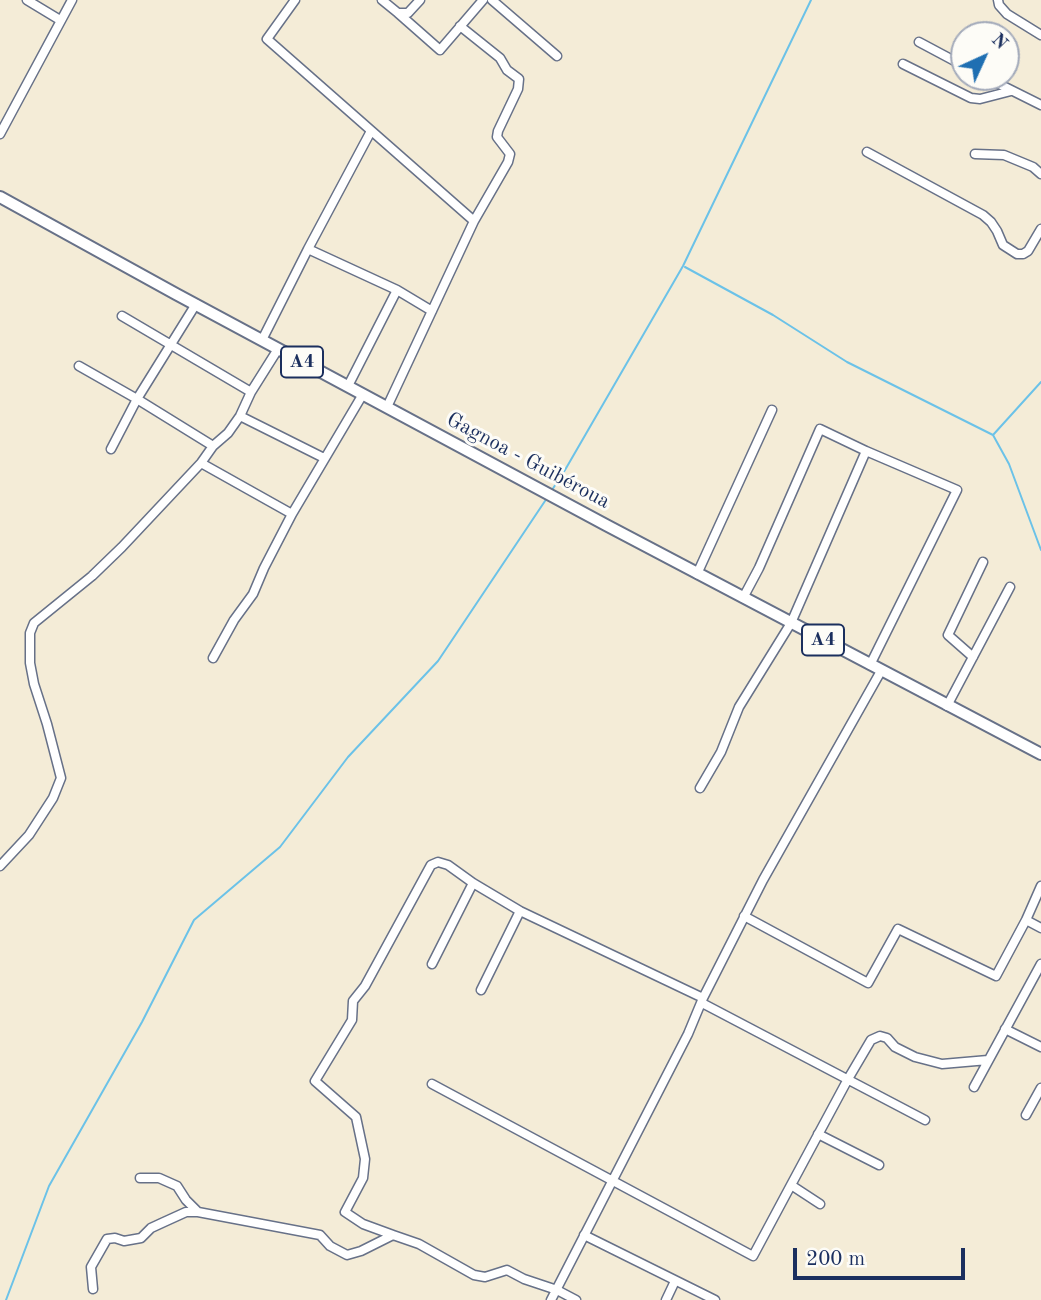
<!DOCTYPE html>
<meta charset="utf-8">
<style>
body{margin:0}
#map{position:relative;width:1041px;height:1300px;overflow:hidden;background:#f4ecd7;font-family:"Old Standard TT",serif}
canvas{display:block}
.north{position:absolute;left:950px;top:21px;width:70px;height:70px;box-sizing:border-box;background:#fdfcf7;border:2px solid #a3aaba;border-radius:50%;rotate:45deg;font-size:19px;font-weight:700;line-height:28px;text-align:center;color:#1b2f5e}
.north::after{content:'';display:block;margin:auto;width:24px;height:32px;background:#1f6fb2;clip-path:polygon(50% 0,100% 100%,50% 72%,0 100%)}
.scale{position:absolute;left:793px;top:1248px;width:172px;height:32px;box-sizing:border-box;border:4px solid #1b2f5e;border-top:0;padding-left:9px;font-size:21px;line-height:24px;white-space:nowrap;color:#1b2f5e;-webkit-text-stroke:5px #fdfcf7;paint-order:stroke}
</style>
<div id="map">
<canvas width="1041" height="1300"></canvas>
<div class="north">N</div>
<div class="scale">200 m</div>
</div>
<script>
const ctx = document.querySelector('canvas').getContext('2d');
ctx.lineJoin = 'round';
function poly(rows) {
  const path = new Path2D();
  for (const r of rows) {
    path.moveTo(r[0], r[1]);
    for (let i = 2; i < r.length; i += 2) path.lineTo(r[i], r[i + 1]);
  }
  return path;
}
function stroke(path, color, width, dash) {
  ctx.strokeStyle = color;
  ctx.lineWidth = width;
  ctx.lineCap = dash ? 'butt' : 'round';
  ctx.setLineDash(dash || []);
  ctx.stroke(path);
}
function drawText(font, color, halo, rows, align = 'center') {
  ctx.font = font + ' "Old Standard TT",serif';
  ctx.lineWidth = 6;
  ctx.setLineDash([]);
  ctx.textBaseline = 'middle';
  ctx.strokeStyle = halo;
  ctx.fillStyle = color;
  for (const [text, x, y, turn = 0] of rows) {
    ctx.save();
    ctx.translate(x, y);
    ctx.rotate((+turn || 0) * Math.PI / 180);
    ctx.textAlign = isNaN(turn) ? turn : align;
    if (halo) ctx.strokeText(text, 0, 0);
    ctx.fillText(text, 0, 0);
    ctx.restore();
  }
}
const stream = poly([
 [685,267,773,315,847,362,993,435,1041,382],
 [993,435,1009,464,1041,550],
 [552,490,565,470,683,266,811,0],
 [6,1300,49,1186,142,1022,194,920,280,847,348,757,438,661,547,498]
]);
const minor = poly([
 [27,0,60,20],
 [295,0,267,39,474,221],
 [382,0,398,13,408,13,420,0],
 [492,0,557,56],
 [998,0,999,5,1007,14,1041,35],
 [398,13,440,50,483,0],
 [919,42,964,66],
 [903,64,971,98,980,99,1011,91],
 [985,77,1041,105],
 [0,134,72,0],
 [867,152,983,215,991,222,997,231,1003,245,1017,254,1023,254,1028,251,1041,229],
 [975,154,1004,155,1033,167,1041,174],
 [308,249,397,290,432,311],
 [122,316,251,392],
 [262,340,308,249,371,131],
 [79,366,137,399,213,446],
 [348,386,397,290],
 [387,407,474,221,508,162,510,154,497,137,498,131,518,89,519,79,507,70,500,58,460,26],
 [240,416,324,458],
 [111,449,137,399,196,304],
 [866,451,957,490,870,665],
 [201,463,292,514],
 [697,574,772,410],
 [973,657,948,635,983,562],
 [213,658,234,620,253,594,264,568,292,514,363,394],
 [947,706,1010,587],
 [700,788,721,752,739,707,791,623,866,451,820,429,759,568,743,598],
 [0,866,29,835,53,798,61,778,47,724,34,684,30,663,30,633,34,623,92,576,122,547,201,463,213,446,228,433,240,416,251,392,278,349],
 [744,916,868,983,898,929,996,976,1026,920,1041,886],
 [1026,920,1041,928],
 [432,964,473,883],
 [481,990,520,911],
 [702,1003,925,1120],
 [1005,1029,1041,1047],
 [432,1084,753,1256,791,1185],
 [974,1087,1041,964],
 [1026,1115,1041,1088],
 [818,1134,879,1165],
 [140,1178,159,1178,177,1186,186,1200,198,1212],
 [820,1204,791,1185,848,1079,871,1040,880,1036,887,1038,895,1047,915,1057,942,1064,988,1060],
 [393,1235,363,1224,345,1212,363,1178,365,1159,356,1117,315,1081,352,1020,353,1001,365,986,431,865,438,862,448,865,473,883,520,911,703,998],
 [584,1235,715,1300],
 [93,1289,91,1267,107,1239,115,1238,124,1241,141,1238,151,1228,164,1222,186,1212,198,1212,320,1235,330,1246,347,1255,361,1251,393,1235,419,1244,474,1275,485,1277,507,1270,524,1279,557,1290,576,1300],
 [551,1300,688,1034,703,998,763,880,881,671],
 [666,1300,675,1281]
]);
const major = poly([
 [0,197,176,294,606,525,1041,754]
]);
const shields = [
 [302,362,42],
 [823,640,42]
];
const shieldNames = [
 ["A4",302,362],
 ["A4",823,640]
];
const streetNames = [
 ["Gagnoa - Guibéroua",528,461,28]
];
stroke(stream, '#6bc2e8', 2);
stroke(minor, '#677188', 11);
stroke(major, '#677188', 14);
stroke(minor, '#fff', 8);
stroke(major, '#fff', 10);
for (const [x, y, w] of shields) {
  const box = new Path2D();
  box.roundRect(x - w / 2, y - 15.5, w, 31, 5);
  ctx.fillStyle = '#fdfcf7';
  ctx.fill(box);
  stroke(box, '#1b2f5e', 2);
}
drawText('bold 19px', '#1b2f5e', null, shieldNames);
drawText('21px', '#1b2f5e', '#fdfcf7', streetNames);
</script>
